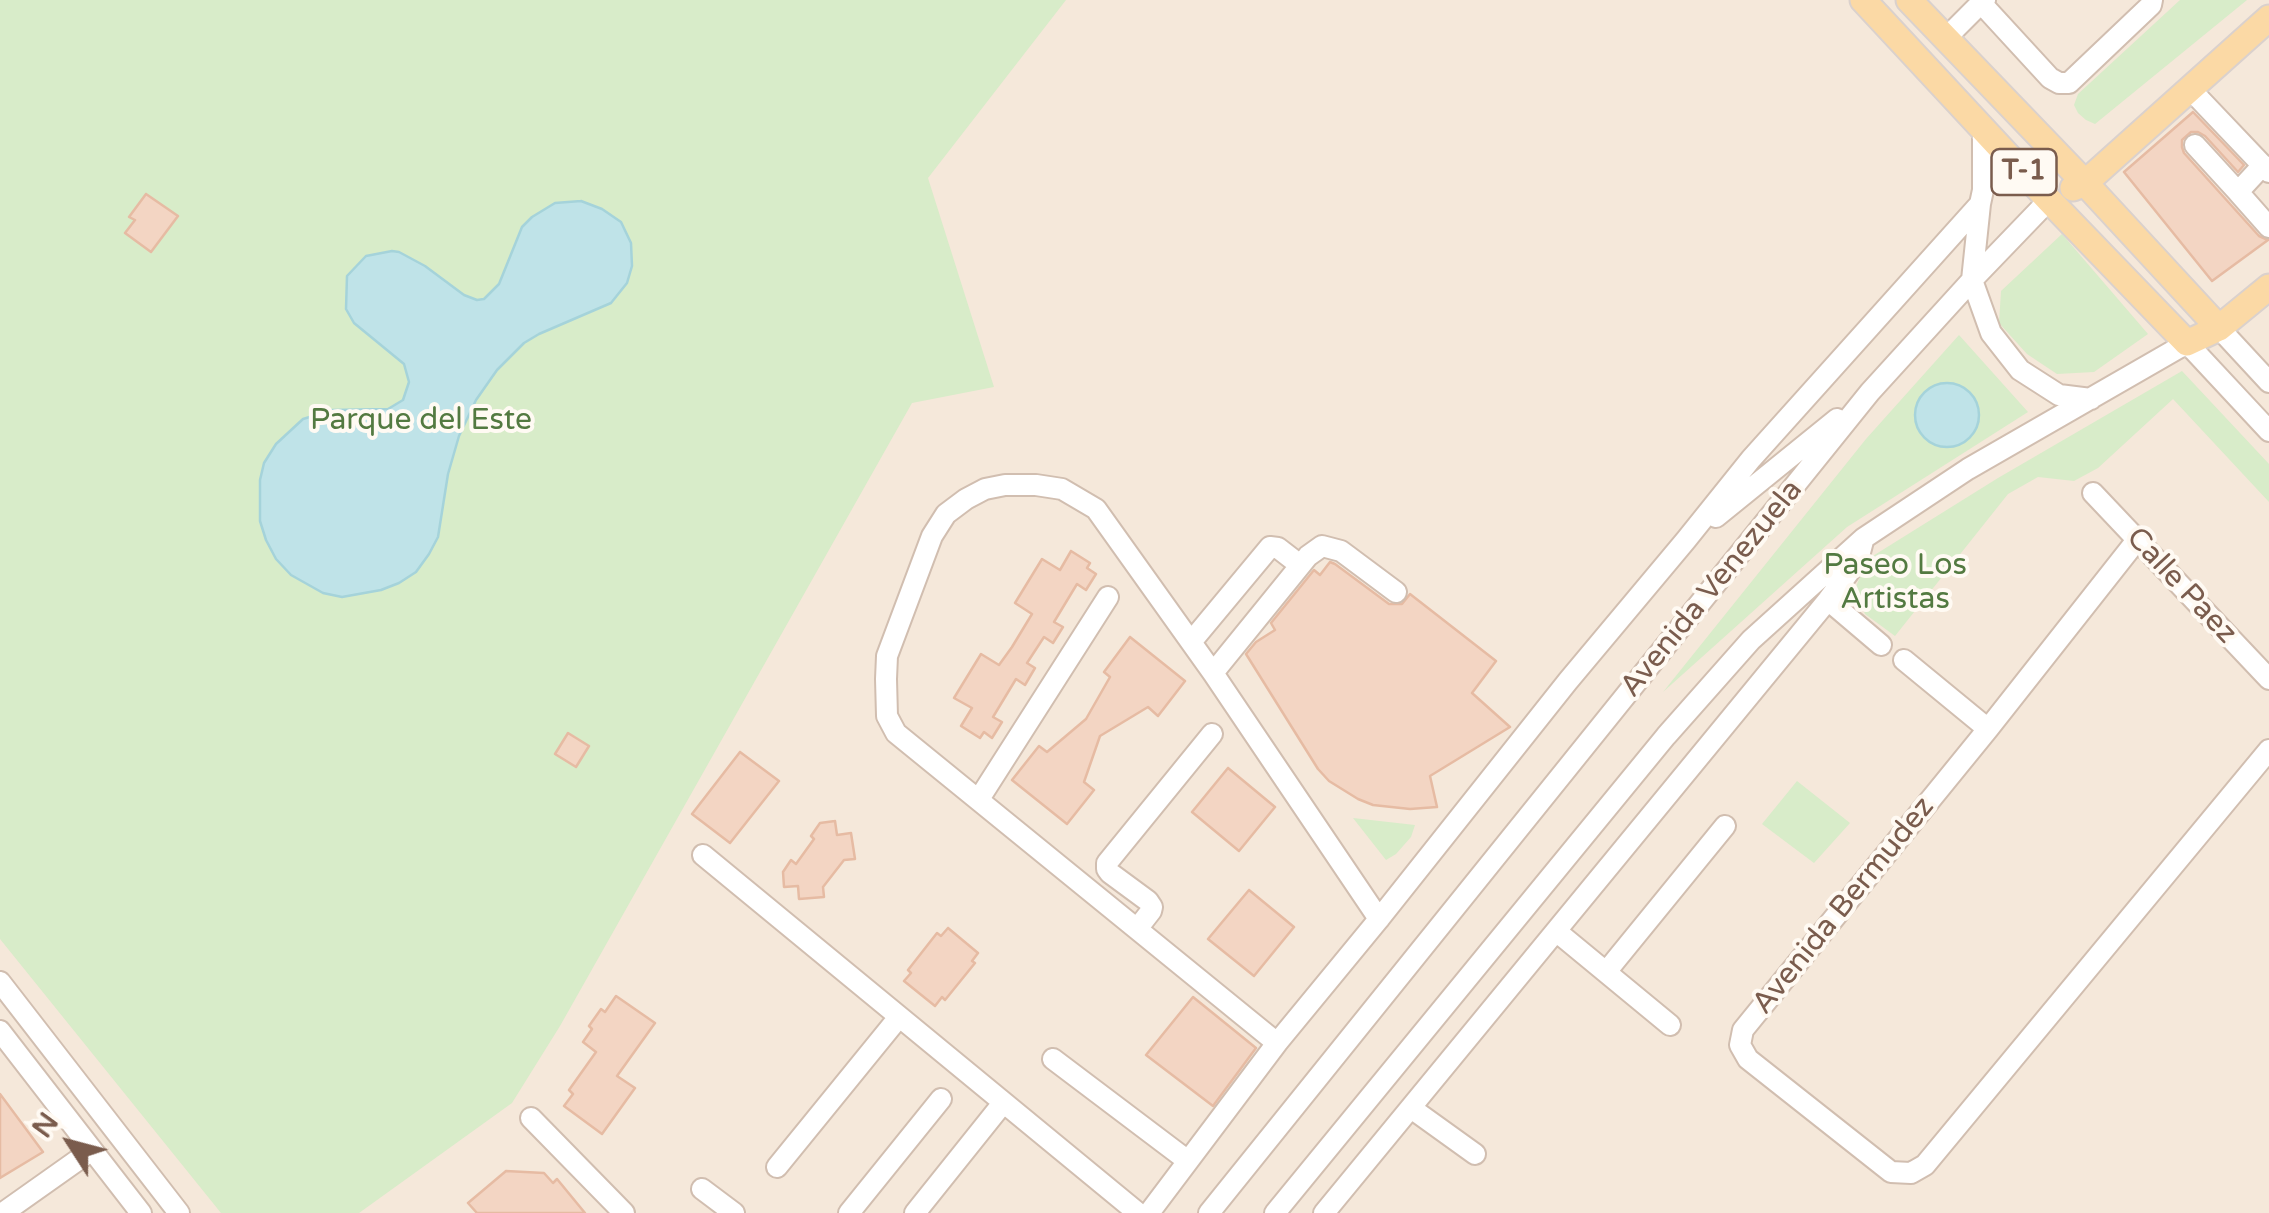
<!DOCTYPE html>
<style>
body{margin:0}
#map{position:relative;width:2269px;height:1213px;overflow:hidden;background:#fdf6ec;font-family:"Varela Round",sans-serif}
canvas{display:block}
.north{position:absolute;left:20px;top:1093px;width:100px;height:100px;-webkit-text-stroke:8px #fffaf3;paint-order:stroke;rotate:306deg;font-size:28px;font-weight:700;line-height:40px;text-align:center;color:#7a5c4d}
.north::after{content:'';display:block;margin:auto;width:35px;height:45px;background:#7a5c4d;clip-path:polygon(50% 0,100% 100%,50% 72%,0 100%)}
</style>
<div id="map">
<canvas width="2269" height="1213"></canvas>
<div class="north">N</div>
</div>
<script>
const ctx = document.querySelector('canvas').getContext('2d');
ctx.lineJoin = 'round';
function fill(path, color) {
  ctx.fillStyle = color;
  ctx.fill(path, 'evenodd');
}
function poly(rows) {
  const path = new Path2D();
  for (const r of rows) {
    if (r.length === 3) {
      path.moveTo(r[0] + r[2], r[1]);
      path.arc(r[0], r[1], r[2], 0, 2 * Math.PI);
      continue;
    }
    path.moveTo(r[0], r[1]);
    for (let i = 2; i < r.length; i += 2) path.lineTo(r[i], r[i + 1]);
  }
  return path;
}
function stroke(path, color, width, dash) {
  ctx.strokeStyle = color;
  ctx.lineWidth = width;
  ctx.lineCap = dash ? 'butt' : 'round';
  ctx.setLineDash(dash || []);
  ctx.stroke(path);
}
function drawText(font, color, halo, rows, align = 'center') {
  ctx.font = font + ' "Varela Round",sans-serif';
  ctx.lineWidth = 8;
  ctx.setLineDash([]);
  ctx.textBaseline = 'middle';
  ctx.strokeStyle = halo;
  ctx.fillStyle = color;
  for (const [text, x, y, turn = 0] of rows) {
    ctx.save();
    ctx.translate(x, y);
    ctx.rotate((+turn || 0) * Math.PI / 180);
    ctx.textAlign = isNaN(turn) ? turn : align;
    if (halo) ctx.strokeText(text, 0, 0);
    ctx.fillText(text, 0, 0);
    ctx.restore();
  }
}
const residential = poly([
 [0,0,2269,0,2269,1213,0,1213]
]);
const green = poly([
 [0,0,1066,0,928,178,994,387,912,403,560,1026,512,1103,359,1213,221,1213,0,939],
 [2180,0,2247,0,2095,124,2086,120,2078,113,2074,105,2078,94],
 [2062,234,2148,334,2094,372,2057,374,2027,354,1999,323,2001,291],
 [1959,335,2028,412,1847,527,1663,692,1866,439],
 [2182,371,2269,464,2269,502,2173,399,2098,468,2074,481,2038,477,2008,494,1895,636,1865,614,1854,591,1868,559,1998,478],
 [1797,781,1850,823,1814,863,1762,824],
 [1353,818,1415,825,1411,837,1396,854,1386,860]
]);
const water = poly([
 [581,201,602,209,621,222,631,243,632,266,627,283,611,303,539,334,524,343,497,370,476,400,459,436,448,474,438,537,429,554,416,572,399,583,381,590,342,597,323,593,291,575,276,559,266,540,260,521,260,480,264,463,276,444,303,419,333,410,388,409,403,400,409,382,404,364,354,323,346,309,347,276,366,256,392,251,399,252,425,266,464,295,477,300,484,299,499,284,522,227,532,217,555,203,581,201],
 [1947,415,32]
]);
const building = poly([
 [2193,112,2244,165,2238,172,2205,136,2198,132,2191,132,2182,140,2182,147,2184,153,2259,236,2268,240,2212,281,2124,172,2193,112],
 [146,194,178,216,151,252,125,233,135,220,129,217,146,194],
 [1071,551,1090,563,1087,568,1096,574,1086,590,1077,584,1054,622,1063,627,1053,643,1044,637,1027,663,1035,668,1025,685,1016,679,993,717,1002,722,992,738,984,732,980,738,961,726,972,708,954,698,981,654,999,665,1012,647,1032,614,1015,603,1042,559,1060,570,1071,551],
 [1330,562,1335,564,1389,604,1402,604,1410,594,1496,661,1472,693,1510,727,1430,776,1437,807,1410,809,1373,805,1358,799,1329,781,1318,769,1246,654,1256,642,1275,630,1271,623,1314,570,1320,575,1330,562],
 [1130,637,1185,681,1158,716,1148,707,1100,736,1084,782,1094,790,1067,824,1012,780,1039,746,1047,752,1086,719,1110,677,1104,672,1130,637],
 [568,733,589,746,576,767,555,754,568,733],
 [740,752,779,781,730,843,692,814,740,752],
 [1228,768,1275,807,1239,851,1192,812,1228,768],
 [835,821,837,835,851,833,855,859,844,860,823,887,824,897,799,899,798,886,784,887,783,872,791,860,796,864,814,839,811,836,820,823,835,821],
 [1249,890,1294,927,1254,976,1208,939,1249,890],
 [948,928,978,953,972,961,975,963,945,1000,942,997,935,1006,904,981,911,973,908,970,937,933,941,936,948,928],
 [616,996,655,1023,617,1076,635,1088,602,1134,564,1106,573,1094,569,1090,596,1052,583,1042,592,1029,589,1026,601,1009,605,1012,616,996],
 [1193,997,1256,1048,1213,1106,1146,1055,1193,997],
 [0,1094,43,1152,0,1178,0,1094],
 [506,1171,544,1173,553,1183,557,1179,585,1213,477,1213,468,1203,506,1171]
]);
const minor = poly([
 [1985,0,1981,3,2050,78,2059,83,2069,83,2151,5,2152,0],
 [1946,38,1981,3],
 [2190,89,2269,172],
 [2195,145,2238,192,2263,165],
 [2238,192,2269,227],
 [1980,204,1972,280,1991,333,2020,370,2059,395,2091,399],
 [2219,328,2269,382],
 [2093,493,2269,679],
 [1716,517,1837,419],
 [2137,540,1988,729,1743,1030,1740,1045,1748,1059,1891,1172,1911,1173,1925,1165,2269,750],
 [1828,600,1881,645],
 [1191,642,1270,547,1278,548,1300,565],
 [1904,660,1988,729],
 [1213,673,1308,556,1322,546,1341,551,1396,592],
 [979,799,1108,597],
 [703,855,1138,1213],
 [1137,929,1151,911,1152,907,1148,901,1110,873,1107,869,1107,863,1212,734],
 [1556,931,1670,1025],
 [1606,972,1725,826],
 [0,982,179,1213],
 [0,1031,141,1213],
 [1277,1043,896,733,887,716,886,679,887,656,932,536,946,514,966,499,985,489,1005,485,1036,485,1062,489,1096,509,1213,673,1379,919],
 [1053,1059,1188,1161],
 [1411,1108,1475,1154],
 [531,1118,624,1213],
 [777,1167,899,1017],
 [702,1189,734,1213],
 [3,1213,92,1150],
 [849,1213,941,1099],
 [915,1213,1003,1103],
 [1149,1213,1277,1043,1379,919,1568,681,1686,540,1751,459,1980,204,1983,190,1983,127],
 [1209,1213,1870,392,1972,280,2049,200],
 [1275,1213,1666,736,1751,640,1864,538,1968,469,2187,343,2269,431],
 [1324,1213,1828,600,1858,560,1863,541]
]);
const major = poly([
 [1863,0,2049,200,2187,343,2219,328,2269,287],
 [1909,0,2085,183,2219,328],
 [2073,188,2085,183,2269,18]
]);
const shields = [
 [2024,172,65]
];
const shieldNames = [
 ["T-1",2024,172]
];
const parkNames = [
 ["Parque del Este",421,421],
 ["Paseo Los",1895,566],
 ["Artistas",1895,600]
];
const streetNames = [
 ["Calle Paez",2181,586,47],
 ["Avenida Venezuela",1712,589,-51],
 ["Avenida Bermudez",1844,906,-51]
];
fill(residential, '#f5e8da');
fill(green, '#d8ecc9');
fill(water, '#bfe3e8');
stroke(water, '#a5d3da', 2.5);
fill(building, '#f3d5c3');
stroke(building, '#e6bba3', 2.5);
stroke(minor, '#d1beb0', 24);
stroke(major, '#dad1cd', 29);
stroke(minor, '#fff', 20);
stroke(major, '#fbd9a5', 25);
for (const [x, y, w] of shields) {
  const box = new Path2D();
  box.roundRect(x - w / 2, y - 23, w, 46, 8);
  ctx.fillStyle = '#fffaf3';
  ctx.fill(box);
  stroke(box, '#7a5c4d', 2.5);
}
drawText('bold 28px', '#7a5c4d', null, shieldNames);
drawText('30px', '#537a41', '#fffaf3', parkNames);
drawText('30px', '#7a5c4d', '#fffaf3', streetNames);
</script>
